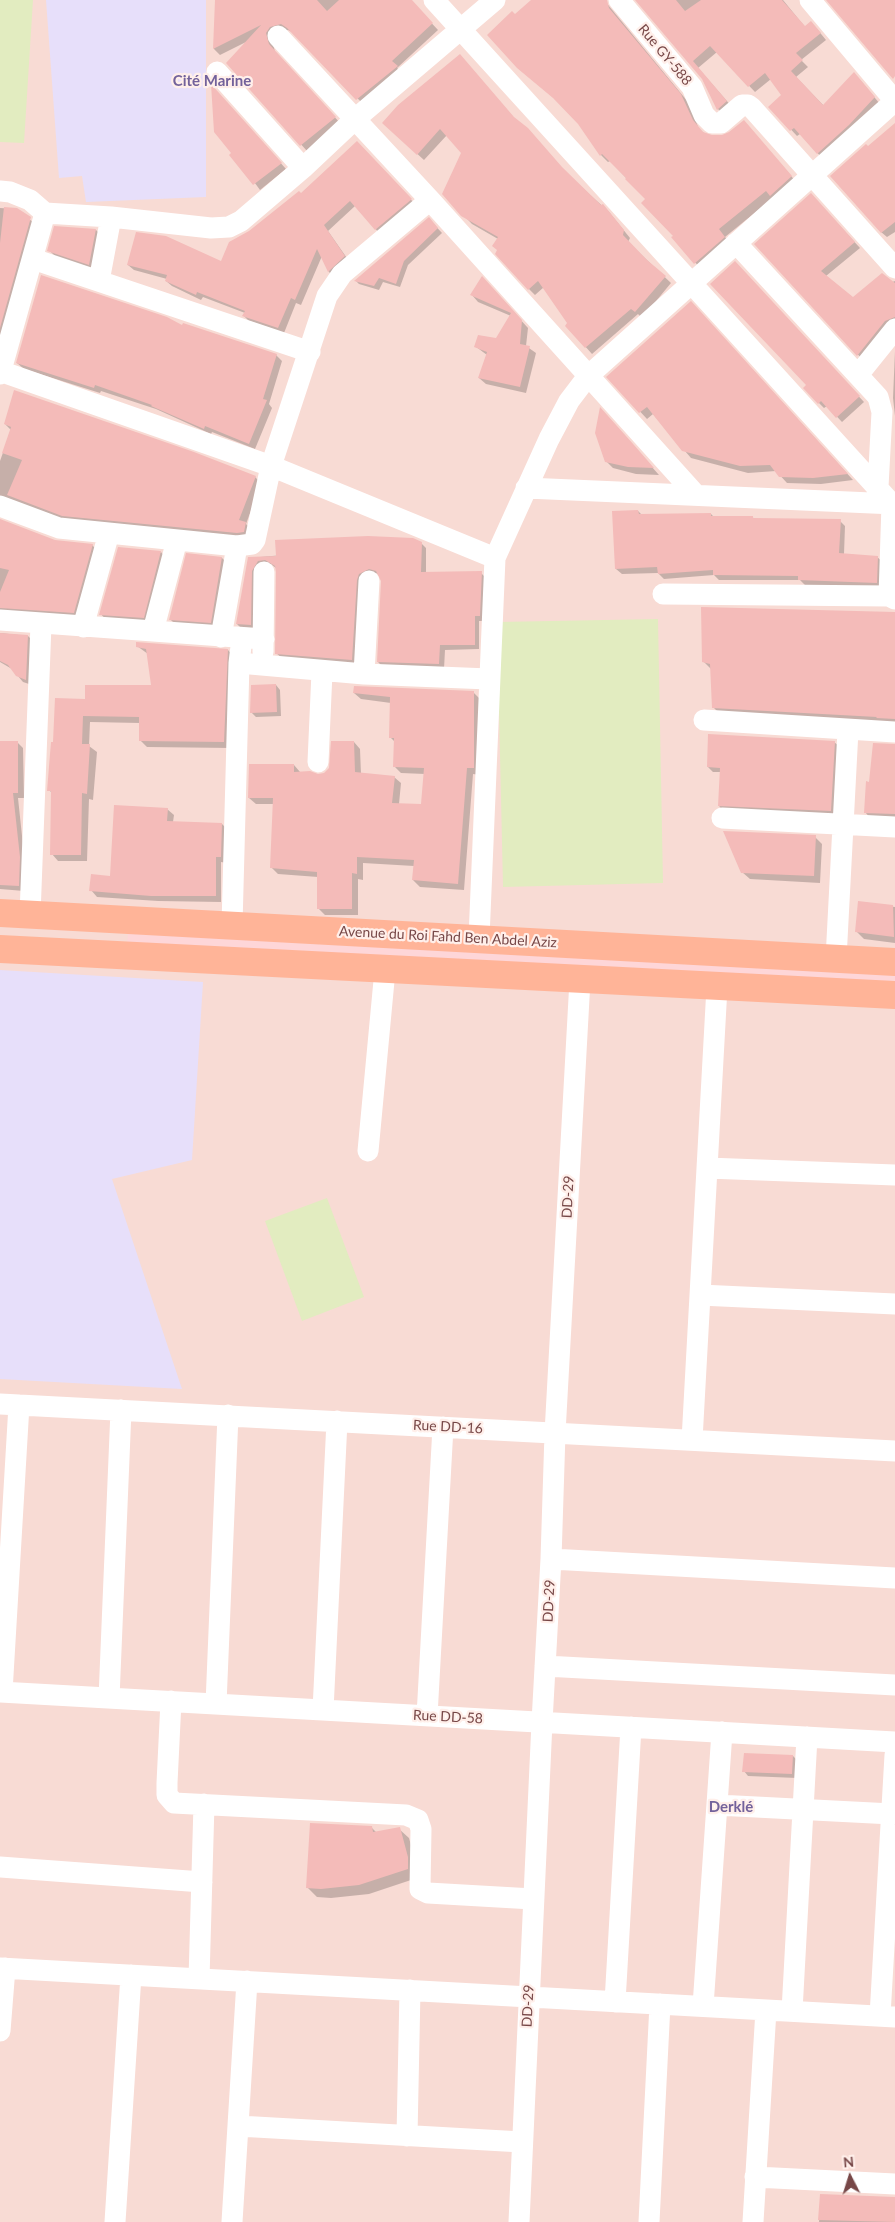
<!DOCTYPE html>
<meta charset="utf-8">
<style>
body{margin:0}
#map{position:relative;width:895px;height:2222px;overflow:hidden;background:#fde9e3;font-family:Lato,sans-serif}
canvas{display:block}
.north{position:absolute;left:825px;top:2152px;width:50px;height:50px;-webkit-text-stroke:4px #ffefea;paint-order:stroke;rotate:355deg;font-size:14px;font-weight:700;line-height:20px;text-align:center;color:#774747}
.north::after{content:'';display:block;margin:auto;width:18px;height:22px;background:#774747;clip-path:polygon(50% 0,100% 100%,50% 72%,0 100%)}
</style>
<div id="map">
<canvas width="895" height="2222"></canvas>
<div class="north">N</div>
</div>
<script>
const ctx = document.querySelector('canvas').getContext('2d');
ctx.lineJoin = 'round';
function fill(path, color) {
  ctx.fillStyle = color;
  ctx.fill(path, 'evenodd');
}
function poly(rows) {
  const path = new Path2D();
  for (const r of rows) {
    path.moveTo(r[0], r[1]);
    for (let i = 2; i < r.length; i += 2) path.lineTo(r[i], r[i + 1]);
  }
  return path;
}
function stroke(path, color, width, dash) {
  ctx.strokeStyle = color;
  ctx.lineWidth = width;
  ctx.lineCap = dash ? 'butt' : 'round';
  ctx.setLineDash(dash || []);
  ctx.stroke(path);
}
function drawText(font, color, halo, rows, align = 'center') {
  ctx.font = font + ' Lato,sans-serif';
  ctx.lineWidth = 4.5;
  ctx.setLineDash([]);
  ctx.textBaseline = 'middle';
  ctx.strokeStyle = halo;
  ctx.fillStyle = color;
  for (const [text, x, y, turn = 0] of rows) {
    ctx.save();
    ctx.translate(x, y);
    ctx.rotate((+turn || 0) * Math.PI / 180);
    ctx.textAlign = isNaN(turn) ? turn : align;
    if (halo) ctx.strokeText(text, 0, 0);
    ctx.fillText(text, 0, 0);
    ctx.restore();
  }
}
const residential = poly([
 [0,0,895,0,895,2222,0,2222]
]);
const commercial = poly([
 [128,933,895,972,895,986,127,944]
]);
const education = poly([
 [46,0,206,0,206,197,86,202,82,176,59,178],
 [0,970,203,982,192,1160,112,1179,182,1389,0,1379]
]);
const green = poly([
 [0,0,33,0,24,143,0,142],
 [658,619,663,883,503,887,497,622],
 [327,1198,364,1297,302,1321,265,1221]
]);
const shadow = poly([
 [216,0,410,0,438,30,397,68,403,73,364,105,294,33,288,30,276,32,272,40,275,52,341,124,307,151,228,63,248,41,220,55,214,49],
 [533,0,604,0,688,102,699,129,704,133,711,137,722,137,750,129,798,184,773,198,725,237,731,244,702,270,673,238,675,236,647,200,610,161,608,162,601,155,579,123,515,16],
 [637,0,783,0,805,27,817,29,826,40,801,60,808,67,796,77,824,106,860,80,880,104,824,160,800,134,797,136,770,107,782,95,771,79,755,92,717,52,698,68,733,108,724,115,718,109,703,78],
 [217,92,286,169,260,190,233,153],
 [516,120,567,174,609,212,630,238,628,242,671,283,642,318,638,314,592,354,567,326,569,324,544,287,535,295,529,289,498,239,472,224,443,194,463,153,447,135,424,160,390,129],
 [895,125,895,232,887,237,881,232,868,148],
 [357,143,416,205,381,235,355,206,328,231,349,261,334,277,329,272,322,256,301,305,296,303,284,333,249,321,244,316,245,313,203,297,201,300,172,286,166,281,167,279,134,270,128,265,222,262,250,232,301,194],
 [816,200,860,248,826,276,853,298,895,281,895,325,863,360,756,244],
 [0,208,16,209,38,226,0,360],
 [429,219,442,233,408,265,400,287,383,282,379,290,359,284,356,281],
 [96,230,103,237,96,271,56,257,49,250],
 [740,268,864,402,842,422,827,406,824,408,819,403],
 [488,284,528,328,526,346,536,353,526,393,486,384,479,378,487,355,475,346,497,339,511,316,478,302,472,295],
 [697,309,853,480,821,484,787,483,776,471,748,473,691,458,653,414,647,419,608,377],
 [183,326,276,355,282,361,269,404,272,408,255,449,212,432,211,434,156,409,101,391,100,393,24,369,17,363],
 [895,351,895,416,893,398],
 [607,416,659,475,636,474,613,468,606,461],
 [5,424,255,477,261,483,246,524,252,530,250,538,69,521,0,501,0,461,11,430],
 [638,511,642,515,711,514,714,517,752,517,755,519,840,521,845,526,844,554,877,557,883,562,882,588,805,585,800,580,719,580,714,575,664,579,658,573,622,574,616,569],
 [0,521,55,541,92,545,98,551,80,618,0,615],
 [421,543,426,548,426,573,481,573,486,578,485,621,479,621,479,649,445,650,444,669,383,667,378,662,382,577,376,573,368,575,357,665,282,658,276,653,276,568,271,564,262,566,255,630,242,629,237,624,249,558],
 [161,552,165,557,148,622,105,619,101,614],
 [187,555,222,558,229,565,218,629,177,626,170,619],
 [895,613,895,726,721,715,713,707,711,669,703,661],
 [0,633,28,636,34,642,32,685,23,682,12,669,0,662],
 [137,646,228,650,234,657,231,748,147,747,140,740,140,723,90,722,89,746,97,752,93,800,89,799,87,861,58,861,52,854,53,794,49,790,55,743,86,700,152,686,148,654],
 [276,685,280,690,281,716,256,717,251,712],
 [473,692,480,699,480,775,473,774,464,890,420,887,413,880,414,866,363,863,363,880,358,879,358,915,325,915,318,908,318,877,278,874,271,867,274,804,256,804,249,798,294,765,300,772,318,776,325,774,354,742,360,749,361,774,394,777,401,783,399,804,423,806,425,774,401,773,395,767,395,742,391,738,391,703,361,699,354,693],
 [834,742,840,747,836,816,724,811,719,806,721,772,713,772,708,767],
 [0,743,18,743,23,748,24,798,18,798,25,864,24,891,0,889],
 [895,746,895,821,872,820,865,812,870,783],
 [167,809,174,815,173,822,222,824,228,830,227,863,221,862,221,902,158,901,97,897,91,890,111,877],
 [815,837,822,844,820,883,750,879,742,872],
 [859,903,895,907,895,943,864,939,856,931],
 [745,1754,793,1756,798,1761,797,1778,748,1776,744,1771],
 [371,1827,377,1833,399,1829,409,1838,417,1867,417,1878,369,1894,331,1898,317,1897,307,1887],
 [821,2195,895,2198,895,2222,819,2222]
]);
const building = poly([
 [215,0,317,0,327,11,339,0,412,0,433,23,392,61,398,66,356,100,287,28,281,24,270,27,266,33,269,44,336,117,300,146,226,63,261,25,213,49],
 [531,0,607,0,609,8,681,94,693,120,703,132,712,135,722,135,729,132,744,120,792,176,770,196,766,191,719,229,725,237,694,264,671,237,673,236,641,203,645,199,625,179,626,178,602,154,600,156,578,124,553,98,517,68,487,35,512,11,515,14],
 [635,0,676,0,685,11,701,0,782,0,805,26,811,21,821,33,796,53,803,60,791,71,823,105,854,72,875,97,849,125,817,154,794,128,790,131,768,107,781,95,765,73,748,87,710,46,693,61,727,101,717,110,702,79],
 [826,0,895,0,895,76,893,79],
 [460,54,514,117,528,128,562,167,601,205,603,204,624,230,623,235,647,260,666,276,635,312,631,309,585,348,565,326,567,323,538,281,528,290,495,254,497,250,492,246,498,237,461,216,442,194,461,153,440,129,417,155,382,123,398,105],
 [211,84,282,163,253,185,229,155,231,153,214,132],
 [895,123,895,222,881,233,830,176,866,144,868,146],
 [357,141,412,199,375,230,350,201,324,225,345,256,328,272,317,249,295,300,291,298,278,328,242,316,245,311,197,292,196,295,165,281,167,275,127,265,136,232,166,236,221,261,229,242,249,231,299,191,301,193],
 [811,193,855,242,821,271,853,297,882,273,895,283,895,317,885,321,857,356,754,244],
 [4,207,17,208,31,217,0,328,0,243],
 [429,217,438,228,404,261,396,284,379,278,374,286,354,281],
 [54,226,96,229,89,265,47,251],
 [735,261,860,396,836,418,821,401,818,404,803,388,806,385,710,284],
 [41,275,167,317,182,325,183,323,277,354,263,399,267,400,249,444,205,426,204,429,151,406,152,405,95,385,94,388,16,363],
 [482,276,522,320,520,344,530,346,520,387,478,378,487,352,474,347,478,335,496,338,511,313,470,295],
 [691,301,848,474,813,478,779,477,770,465,740,466,682,451,647,407,639,413,606,377],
 [14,390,194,452,256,476,239,520,246,522,244,532,237,533,62,516,7,495,22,460,2,453,11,427,4,424],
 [600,407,634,445,654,468,628,467,605,462,595,433],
 [638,510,639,514,711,513,711,516,753,516,753,518,841,519,839,553,878,556,877,583,798,580,798,576,713,575,713,570,658,574,657,567,615,569,612,511],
 [0,519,55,540,93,544,74,613,0,608,0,592,9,570,0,568],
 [368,536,413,538,422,542,421,572,482,571,480,616,475,616,475,645,440,645,439,664,377,662,381,581,376,571,369,569,359,574,357,580,352,660,275,654,276,572,275,566,265,560,258,561,252,571,251,625,236,624,248,557,276,556,275,540],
 [118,547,161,551,144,618,99,615],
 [186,553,222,557,211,623,169,620],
 [701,607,895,612,895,719,876,718,877,717,712,708,710,664,702,662],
 [0,633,28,635,26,680,16,676,8,665,0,661],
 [136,642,228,649,224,742,139,741,139,717,83,716,82,744,90,744,87,794,82,793,81,855,50,855,51,791,47,791,51,742,53,742,55,698,85,699,85,685,151,685,146,649,136,647],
 [276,684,277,712,250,713,251,685],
 [354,686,474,691,474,768,467,768,458,884,412,880,414,860,357,857,357,874,352,873,352,909,317,909,317,872,270,868,273,798,248,798,249,764,294,764,294,772,310,771,318,774,324,773,329,768,331,741,354,741,355,772,395,776,392,803,421,804,424,768,393,767,394,738,389,738,390,697,353,693],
 [708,734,835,741,831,811,718,806,720,768,707,767],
 [0,741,18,741,18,793,13,793,20,857,19,886,0,885],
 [873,743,895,744,895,814,864,813,866,781,869,782],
 [114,805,168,808,167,821,222,823,221,857,216,857,216,896,151,896,89,891,91,874,110,876],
 [723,831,816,835,814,876,741,873],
 [858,901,893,905,894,937,855,932],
 [744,1753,793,1755,792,1774,742,1772],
 [310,1823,372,1826,373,1832,400,1827,408,1857,408,1869,359,1885,321,1889,306,1888],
 [820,2194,895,2197,895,2222,818,2220]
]);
const minor = poly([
 [434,0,892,504,889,596,895,599],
 [619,0,692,87,704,115,712,123,721,123,742,105,748,105,752,108,895,268],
 [810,0,895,101],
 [278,36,430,200,696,495],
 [217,72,303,168],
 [0,191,10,192,30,200,45,213,111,217,211,228,229,227,241,221,303,168,354,120,495,0],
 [736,243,878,397,882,412,878,487],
 [33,259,310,352],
 [99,281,111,217],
 [0,371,271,466,495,558],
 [0,374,45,213],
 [858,375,895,329],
 [526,488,895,504],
 [0,506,59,528,237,546,252,544,255,540,271,466,327,296,342,274,430,200],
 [663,594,889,596],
 [0,620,264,639],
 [83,627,109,533],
 [153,631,177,540],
 [221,637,237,546],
 [263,652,264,572],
 [239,663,364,674,489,679],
 [364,674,369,581],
 [704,720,895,732],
 [318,762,322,672],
 [722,818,895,827],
 [30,915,41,624],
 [232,925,239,663,242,638],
 [479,938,495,558,549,439,569,401,588,376,895,101],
 [836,959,848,730],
 [368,1151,385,970],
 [707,1168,895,1175],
 [700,1295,895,1304],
 [0,1404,895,1451],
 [692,1440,717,987],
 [551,1559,895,1578],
 [545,1666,895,1685],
 [0,1692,895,1742],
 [2,1692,19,1405],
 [109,1698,121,1410],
 [171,1701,167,1783,167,1795,174,1803,406,1815,418,1820,421,1829,420,1889,428,1893,533,1899],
 [216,1704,228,1415],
 [323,1710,337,1421],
 [427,1716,443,1427],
 [717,1805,892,1814],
 [0,1867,202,1882],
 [0,1968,895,2017],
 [199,1979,204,1804],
 [615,2002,631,1727],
 [703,2006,722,1732],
 [792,2011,807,1737],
 [880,2016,895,1755],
 [0,2031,5,1968],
 [238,2126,522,2142],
 [407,2136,410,1990],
 [755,2177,895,2184],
 [115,2222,131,1975],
 [232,2222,247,1981],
 [519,2222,542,1722,551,1559,555,1433,580,980],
 [649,2222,660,2004],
 [753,2222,766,2010]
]);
const primary = poly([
 [0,913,895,962],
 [0,949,895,995]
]);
const streetNames = [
 ["Rue GY-588",665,55,50],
 ["Avenue du Roi Fahd Ben Abdel Aziz",448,937,3],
 ["DD-29",568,1197,-87],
 ["Rue DD-16",448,1427,3],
 ["DD-29",549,1601,-87],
 ["Rue DD-58",448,1717,3],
 ["DD-29",528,2006,-87]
];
const neighbourhoodNames = [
 ["Cité Marine",212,81],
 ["Derklé",731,1807]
];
fill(residential, '#f8dbd4');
fill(commercial, '#fed6d8');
fill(education, '#e7dffa');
fill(green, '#e2ecc0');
fill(shadow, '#0003');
fill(building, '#f4bbb9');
stroke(minor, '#fff', 21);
stroke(primary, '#ffb498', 28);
drawText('14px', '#774747', '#ffefea', streetNames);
drawText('bold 15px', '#73629b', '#ffefea', neighbourhoodNames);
</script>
